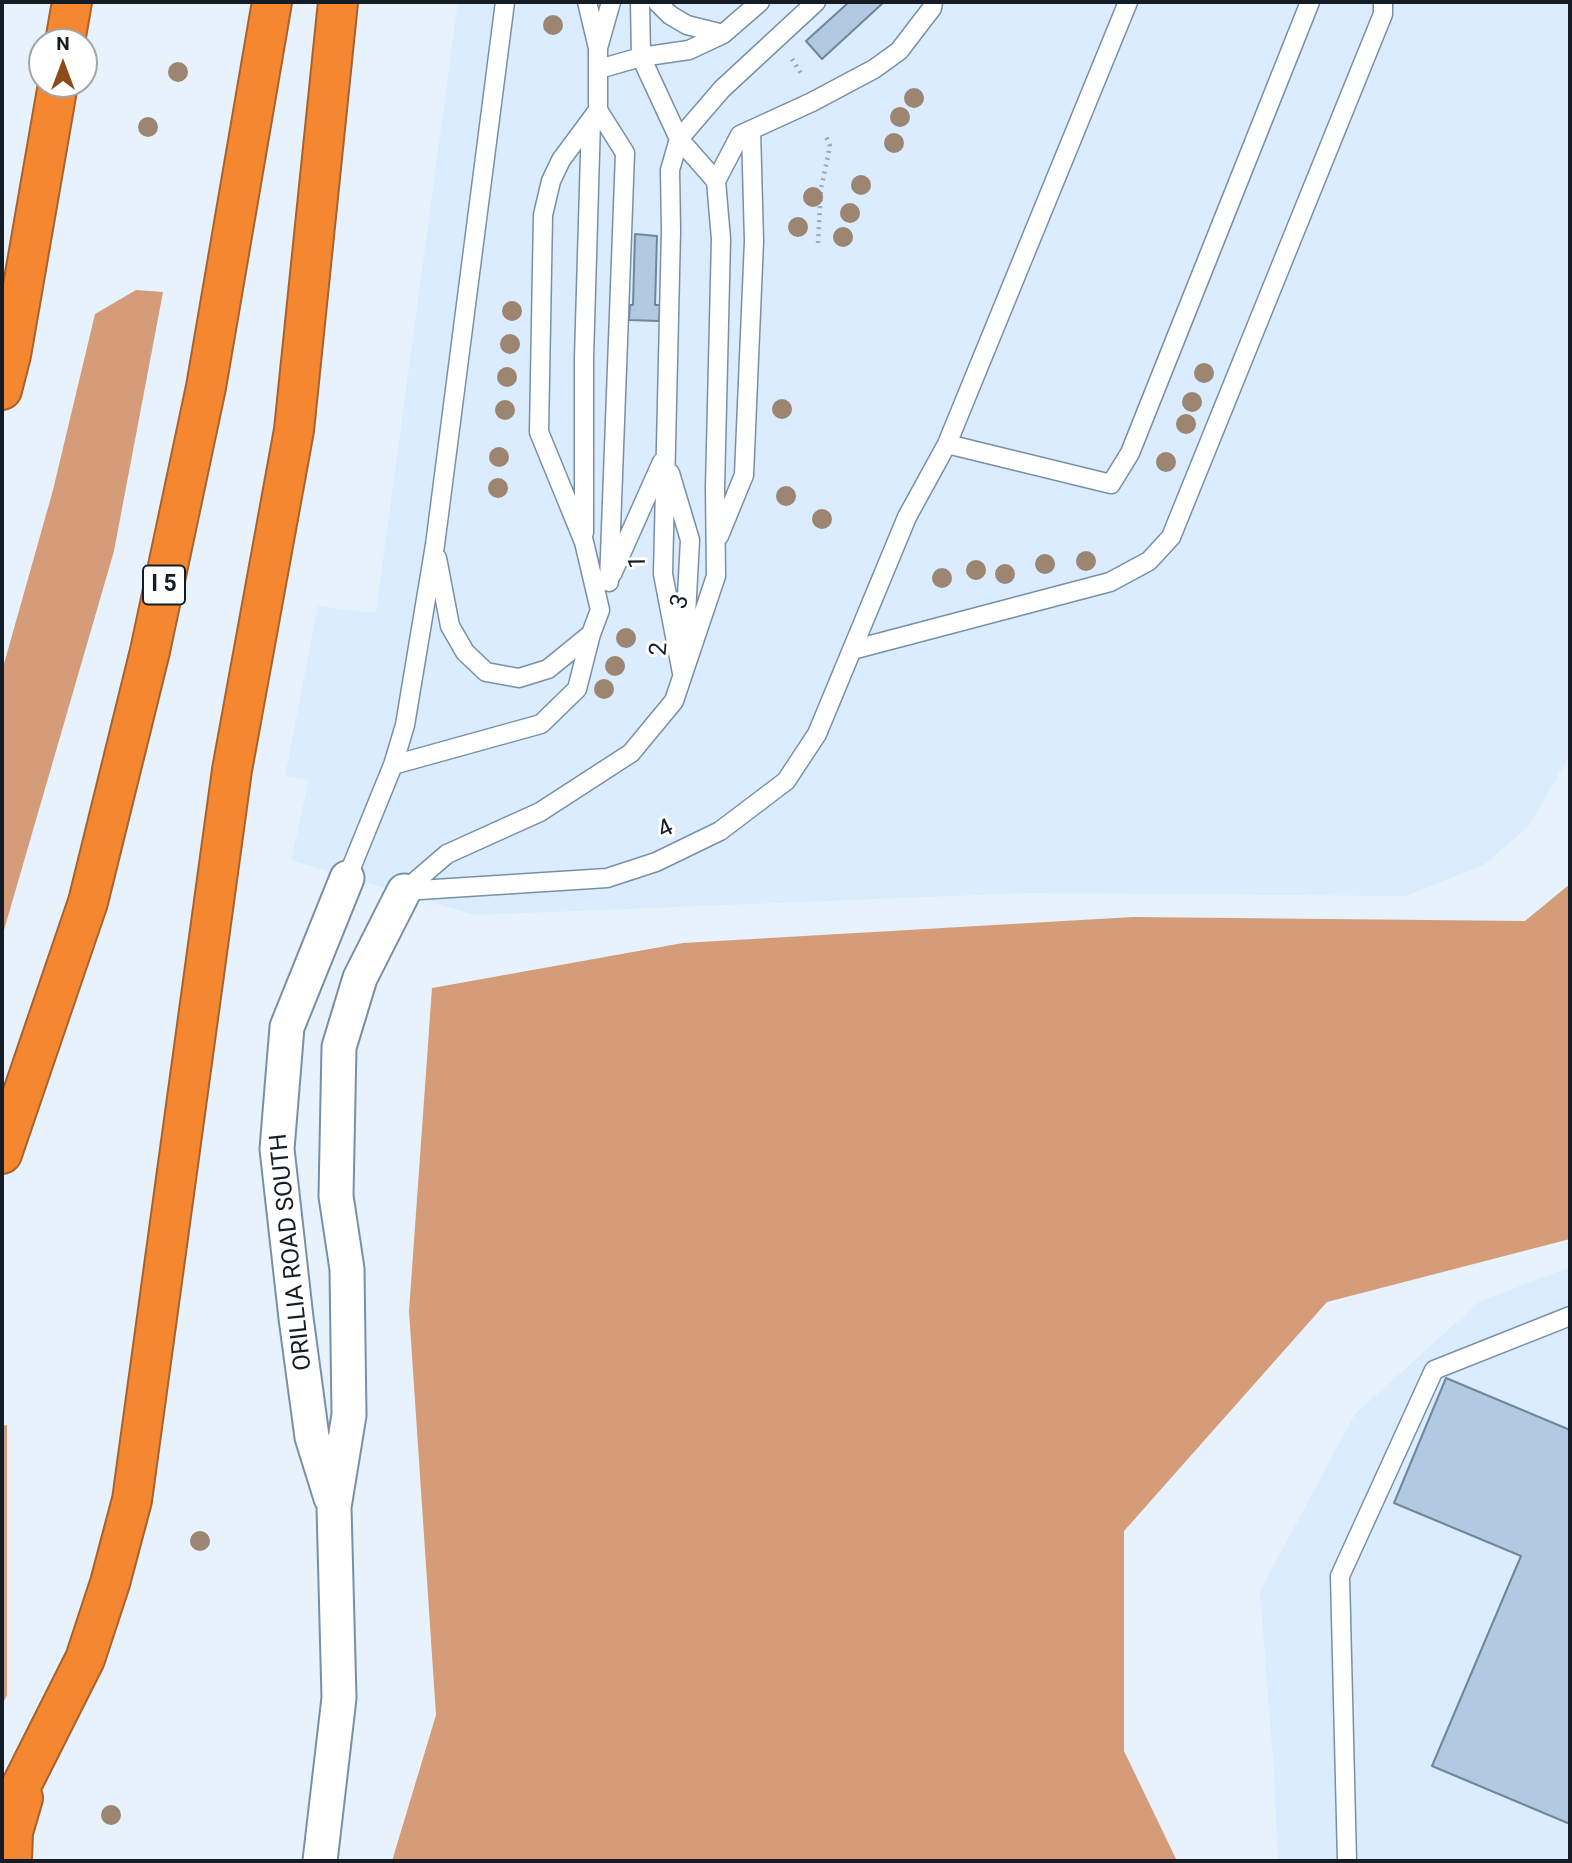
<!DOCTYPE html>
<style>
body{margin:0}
#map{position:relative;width:1572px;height:1863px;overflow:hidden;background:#e8f2fc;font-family:Roboto,sans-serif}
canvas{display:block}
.frame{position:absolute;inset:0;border:4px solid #141d25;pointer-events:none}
.north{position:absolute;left:28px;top:28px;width:70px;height:70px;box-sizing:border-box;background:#fff;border:2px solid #a1a5a8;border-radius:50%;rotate:0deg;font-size:19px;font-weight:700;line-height:28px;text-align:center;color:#141d25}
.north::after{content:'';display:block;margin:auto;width:24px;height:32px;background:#8d4b19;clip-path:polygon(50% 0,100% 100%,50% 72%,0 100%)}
</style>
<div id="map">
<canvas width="1572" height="1863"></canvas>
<div class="frame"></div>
<div class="north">N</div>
</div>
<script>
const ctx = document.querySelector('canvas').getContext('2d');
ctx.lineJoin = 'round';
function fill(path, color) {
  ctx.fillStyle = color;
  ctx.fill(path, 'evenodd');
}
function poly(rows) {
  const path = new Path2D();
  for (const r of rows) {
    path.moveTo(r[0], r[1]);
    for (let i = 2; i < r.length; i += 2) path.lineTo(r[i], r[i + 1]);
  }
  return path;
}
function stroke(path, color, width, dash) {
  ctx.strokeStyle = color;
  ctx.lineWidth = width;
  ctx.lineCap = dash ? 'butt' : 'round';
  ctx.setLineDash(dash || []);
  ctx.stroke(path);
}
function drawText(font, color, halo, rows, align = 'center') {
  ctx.font = font + ' Roboto,sans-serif';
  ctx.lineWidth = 6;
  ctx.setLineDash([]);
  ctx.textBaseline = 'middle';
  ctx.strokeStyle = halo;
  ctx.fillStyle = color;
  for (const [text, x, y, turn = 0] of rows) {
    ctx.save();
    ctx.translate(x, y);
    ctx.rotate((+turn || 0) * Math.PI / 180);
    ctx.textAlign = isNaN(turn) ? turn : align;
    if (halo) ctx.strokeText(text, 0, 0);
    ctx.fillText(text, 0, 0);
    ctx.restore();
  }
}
const built = poly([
 [458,2,1570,2,1570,755,1528,827,1483,865,1405,896,1028,893,475,915,291,860,309,780,285,776,318,606,376,613],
 [1570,1267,1570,1861,1278,1861,1274,1773,1260,1591,1355,1414,1479,1302]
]);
const forest = poly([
 [136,290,163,292,114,551,2,937,2,671,53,490,95,314],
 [1570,884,1570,1239,1327,1302,1124,1531,1124,1751,1177,1861,392,1861,436,1715,409,1311,432,988,683,943,1133,917,1525,921],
 [7,1425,7,1695,2,1705,2,1426]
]);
const building = poly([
 [849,2,884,2,822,59,806,41,849,2],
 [635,234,657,236,655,305,660,305,659,321,629,320,630,305,633,305,635,234],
 [1446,1378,1570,1430,1570,1824,1432,1766,1521,1556,1394,1503,1446,1378]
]);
const path = poly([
 [792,59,802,75],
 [818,243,821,189,830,146,825,134]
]);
const service = poly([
 [640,2,641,57,679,139,716,181],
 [657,2,670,15,687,25,723,34],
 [598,48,611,2],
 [599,69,641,57,689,50,723,34,760,2],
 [598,110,625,153,609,582],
 [947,444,1111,484,1130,453,1310,2],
 [670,473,690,540,684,652],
 [584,533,584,358,591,120],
 [719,536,744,475,754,241,751,130],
 [437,558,450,626,465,652,486,672,519,678,548,669,591,634],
 [612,574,662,462],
 [852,650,1110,582,1149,561,1171,537,1383,14,1383,2],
 [682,673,663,574,671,231,670,170,679,139,722,89,816,2],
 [393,765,541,724,577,689,591,634,600,610,584,542,539,432,543,215,551,181,561,160,598,110,598,48,587,2],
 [347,878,393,765,405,725,435,545,505,2],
 [404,891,607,878,656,862,720,831,786,781,817,734,907,517,947,444,1128,2],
 [404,891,447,854,540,812,631,753,674,701,716,576,715,488,721,239,716,181,740,135,812,102,874,69,899,51,932,8,933,2],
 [1347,1861,1340,1576,1434,1370,1570,1316]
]);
const minor = poly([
 [331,1498,312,1437,296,1318,277,1149,287,1027,347,878],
 [320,1861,339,1698,334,1507,349,1415,347,1269,336,1196,339,1047,360,978,404,891]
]);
const motorway = poly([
 [65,42,72,2],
 [2,390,11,355,58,84],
 [2,1154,88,902,150,651,206,387,272,2],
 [2,1824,85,1659,110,1583,132,1500,232,770,294,430,338,2],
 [12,1861,13,1832,23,1798]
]);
const trees = [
 [553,25],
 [178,72],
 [914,98],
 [900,117],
 [148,127],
 [894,143],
 [861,185],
 [813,197],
 [850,213],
 [798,227],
 [843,237],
 [512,311],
 [510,344],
 [1204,373],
 [507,377],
 [1192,402],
 [782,409],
 [505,410],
 [1186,424],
 [499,457],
 [1166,462],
 [498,488],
 [786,496],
 [822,519],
 [1086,561],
 [1045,564],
 [976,570],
 [1005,574],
 [942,578],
 [626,638],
 [615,666],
 [604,689],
 [200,1541],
 [111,1815]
];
const shields = [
 [164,585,42]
];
const shieldNames = [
 ["I 5",164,585]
];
const streetNames = [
 ["1",639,562,-91],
 ["3",681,602,-72],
 ["2",660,649,-86],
 ["4",666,830,-26],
 ["ORILLIA ROAD SOUTH",292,1252,-96]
];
fill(built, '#daecfe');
fill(forest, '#d49c79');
fill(building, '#b1cae1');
stroke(building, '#6f869c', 2);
stroke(service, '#7890a6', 21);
stroke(minor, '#7890a6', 37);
stroke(motorway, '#a7622d', 42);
stroke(path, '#9fa9b2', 4.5, [2, 5]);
stroke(service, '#fff', 18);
stroke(minor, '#fff', 33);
stroke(motorway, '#f68731', 38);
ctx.fillStyle = '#9c8571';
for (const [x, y] of trees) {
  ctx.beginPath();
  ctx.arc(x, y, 10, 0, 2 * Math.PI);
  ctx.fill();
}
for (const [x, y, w] of shields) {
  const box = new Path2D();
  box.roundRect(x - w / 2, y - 19.5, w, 39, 5);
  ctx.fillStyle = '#fff';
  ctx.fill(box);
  stroke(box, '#141d25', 2);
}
drawText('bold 23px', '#141d25', null, shieldNames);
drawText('24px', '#141d25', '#fff', streetNames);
</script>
